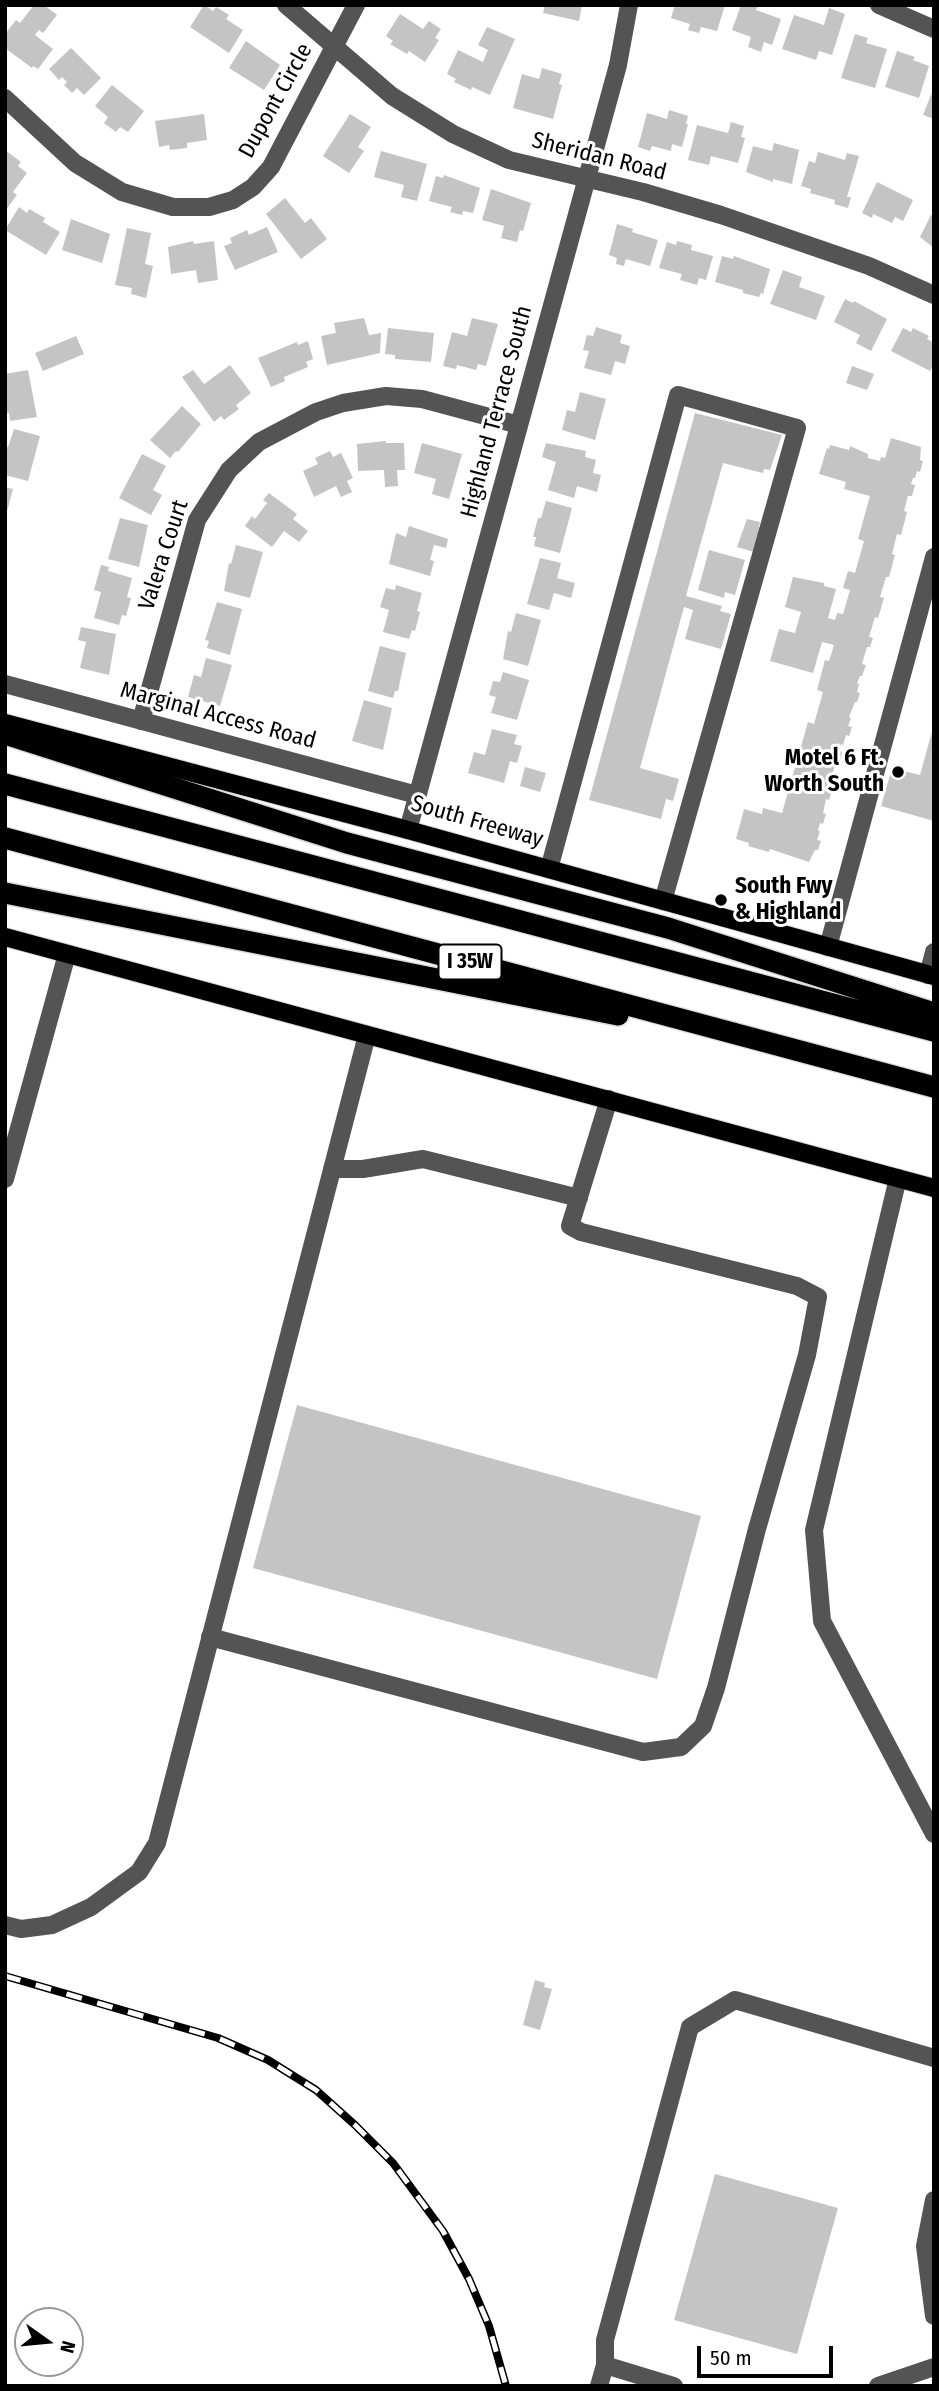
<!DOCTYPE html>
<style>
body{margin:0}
#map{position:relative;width:939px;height:2391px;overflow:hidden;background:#fff;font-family:"Fira Sans Condensed",sans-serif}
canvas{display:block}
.frame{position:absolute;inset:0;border:7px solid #000;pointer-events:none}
.north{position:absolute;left:14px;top:2307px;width:70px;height:70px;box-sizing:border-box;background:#fff;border:2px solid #999;border-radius:50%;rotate:105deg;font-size:19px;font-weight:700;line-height:28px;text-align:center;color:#000}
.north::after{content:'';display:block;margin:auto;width:24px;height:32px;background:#000;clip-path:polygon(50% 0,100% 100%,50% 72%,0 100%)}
.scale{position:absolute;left:697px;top:2346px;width:136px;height:32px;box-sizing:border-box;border:4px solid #000;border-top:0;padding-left:9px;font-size:21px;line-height:24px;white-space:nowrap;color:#000;-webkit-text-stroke:5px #fff;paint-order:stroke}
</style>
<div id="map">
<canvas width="939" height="2391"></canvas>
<div class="frame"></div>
<div class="north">N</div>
<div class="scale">50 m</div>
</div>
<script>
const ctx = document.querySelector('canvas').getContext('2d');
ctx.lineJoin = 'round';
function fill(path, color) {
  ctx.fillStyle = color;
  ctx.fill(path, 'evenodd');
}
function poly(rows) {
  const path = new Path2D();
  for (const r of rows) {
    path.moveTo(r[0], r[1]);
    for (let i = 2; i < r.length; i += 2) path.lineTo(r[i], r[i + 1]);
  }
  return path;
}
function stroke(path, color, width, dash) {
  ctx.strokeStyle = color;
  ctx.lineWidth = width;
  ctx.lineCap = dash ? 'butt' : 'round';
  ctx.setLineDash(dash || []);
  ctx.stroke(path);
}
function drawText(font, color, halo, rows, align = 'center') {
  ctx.font = font + ' "Fira Sans Condensed",sans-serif';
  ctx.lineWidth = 6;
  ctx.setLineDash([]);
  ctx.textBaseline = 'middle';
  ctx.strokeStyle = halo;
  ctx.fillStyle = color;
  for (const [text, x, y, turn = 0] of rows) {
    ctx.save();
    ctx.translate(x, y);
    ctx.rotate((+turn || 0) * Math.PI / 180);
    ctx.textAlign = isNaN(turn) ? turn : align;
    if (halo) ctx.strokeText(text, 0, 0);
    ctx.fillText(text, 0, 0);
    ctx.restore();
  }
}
const building = poly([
 [34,5,44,5,57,15,43,33,39,30,35,35,53,49,38,69,33,66,32,68,5,48,5,34,16,20,20,23],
 [204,5,213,11,216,7,229,15,226,19,243,30,229,53,190,27],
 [545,5,582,5,579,21,543,13],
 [675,5,725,5,717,31,701,27,699,33,688,30,690,24,671,18],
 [741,5,756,5,758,6,756,10,781,19,772,45,764,42,761,52,748,47,751,37,732,30],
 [829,8,845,14,832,55,819,51,816,60,782,49,794,15,824,25],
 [400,14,423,29,429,21,441,29,435,38,439,40,425,62,409,51,407,54,390,44,393,41,386,36],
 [487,27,515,39,490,95,472,87,471,90,454,82,456,79,447,74,458,50,483,62,488,50,478,45],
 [855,34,868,38,866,43,887,49,875,88,841,78],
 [246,41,280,65,264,90,229,68],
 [71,48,101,78,84,95,77,88,72,93,64,85,67,82,62,77,59,80,49,69],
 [897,51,915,57,913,60,929,66,919,98,885,87],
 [542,68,562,74,559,84,562,85,553,119,513,108,522,74,539,79],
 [112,85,144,111,128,132,120,127,116,132,104,123,108,117,95,106],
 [934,87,934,119,923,115],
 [669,110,688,116,686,124,688,124,682,147,672,144,671,151,652,146,650,151,638,147,647,113,667,119],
 [204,114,207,140,187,143,187,148,170,150,169,145,159,147,155,121],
 [350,114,371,127,358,147,364,151,349,173,323,156],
 [731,122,744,126,741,137,745,138,738,163,711,156,709,165,688,160,697,125,728,133],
 [774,143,799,150,792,184,773,179,773,182,746,172,753,146,772,151],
 [5,150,21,162,18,166,27,173,13,192,17,195,5,211],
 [381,151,427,164,417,201,401,197,404,185,374,177],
 [818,152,845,160,847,153,859,156,847,197,851,197,848,208,834,204,835,200,810,193,811,189,801,186,809,161,815,163],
 [444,175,480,188,473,213,463,211,462,215,450,212,452,207,429,201,436,176,443,178],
 [877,182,913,200,903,221,895,217,892,223,873,214,872,218,862,213],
 [491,189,531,203,523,231,520,230,517,242,501,238,504,226,482,220],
 [285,198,305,223,311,218,327,239,301,259,266,214],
 [19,207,27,213,29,209,45,218,43,222,60,232,46,255,5,230],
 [931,215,934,216,934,248,920,237],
 [71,219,110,234,102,263,62,250],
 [617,224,633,229,632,232,658,240,650,266,626,259,624,266,616,264,617,258,609,255],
 [267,227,278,252,235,270,224,246,232,243,230,238,247,230,249,235],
 [127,228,151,233,145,264,153,266,146,298,131,294,132,288,115,285],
 [193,241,194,244,214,241,218,280,198,283,196,270,171,274,168,247],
 [677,241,692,245,691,250,713,256,706,280,699,278,697,285,680,280,682,274,659,268,667,242,676,245],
 [722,256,733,259,734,256,770,269,763,294,761,293,759,297,743,293,743,290,715,282],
 [783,270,802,277,799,287,825,296,816,320,770,304],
 [845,299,853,303,854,301,887,319,871,351,856,343,860,335,834,322],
 [364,318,369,335,381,333,380,353,327,365,321,336,336,333,334,323],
 [472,318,498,324,486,366,478,364,476,370,457,365,456,369,443,366,452,332,467,336],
 [596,327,622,335,620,343,630,346,625,364,615,361,611,375,584,368,589,351,583,350,587,335,593,336],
 [388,328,434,333,431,362,395,359,395,355,385,354],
 [903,328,911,332,913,328,929,336,927,339,934,343,934,365,930,371,891,351],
 [76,336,84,354,43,371,35,353],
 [308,341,313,359,306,362,308,367,284,377,285,381,271,387,258,358,297,342,298,345],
 [230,365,251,393,236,405,239,409,224,420,221,416,214,422,182,377,193,370,204,384],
 [852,366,874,374,867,390,846,383],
 [28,370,37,417,10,421,9,413,6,413,5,408,5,374],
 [580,392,606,399,595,440,562,430,567,410,575,412],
 [182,406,201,424,178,452,176,451,170,458,150,440],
 [695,413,782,435,770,470,764,469,763,473,723,463,686,596,722,606,720,611,731,614,721,649,685,639,693,610,684,607,640,768,679,779,673,801,666,799,661,819,589,800],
 [14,429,40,436,28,481,5,475,5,447,8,447],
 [891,438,921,447,920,460,923,461,920,472,917,471,915,478,913,478,911,484,915,485,912,496,908,496,904,511,907,512,901,535,897,534,892,554,895,555,889,577,886,577,880,597,884,598,878,618,875,617,869,637,873,638,870,647,867,647,862,664,866,665,862,676,860,676,857,683,859,684,857,692,860,693,857,702,855,702,849,717,851,718,848,726,852,727,849,736,846,735,843,745,841,744,839,751,842,752,840,762,836,761,832,776,836,777,829,800,826,799,823,813,826,814,823,824,820,823,818,831,820,831,817,840,821,841,818,850,815,850,809,862,770,849,769,852,748,846,749,843,736,839,744,809,762,814,763,808,782,813,808,722,814,724,823,692,817,690,825,660,829,661,834,645,822,642,813,673,770,661,779,629,795,633,801,612,785,607,793,577,824,583,824,586,836,589,828,618,835,620,837,613,843,614,850,590,843,588,848,571,855,573,864,541,858,539,870,496,844,489,846,482,819,474,827,448,829,449,830,445,849,450,850,446,868,454,868,458,880,461,881,457,885,458],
 [386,441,386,443,404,443,405,470,397,470,398,486,385,487,384,470,358,471,357,444],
 [422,443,462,454,449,499,432,494,436,479,414,473],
 [546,443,586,451,585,457,596,460,593,473,601,475,597,492,577,486,574,498,548,490,556,462,542,457],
 [330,451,333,457,341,453,353,478,347,481,352,492,341,497,336,486,314,497,303,471,318,464,315,458],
 [142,454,166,466,153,490,162,495,151,515,119,498],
 [5,487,13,489,6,515,5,515],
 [269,493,297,514,293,519,308,531,299,542,284,531,272,547,245,526,252,516,255,519,267,503,263,500],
 [546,501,572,508,560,553,534,546,536,537,533,537,538,518,541,518],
 [120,518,148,525,139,567,108,559],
 [747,519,760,522,759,527,761,527,754,552,737,547],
 [409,526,448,539,446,548,434,545,430,560,434,561,430,576,389,564,396,533,406,537],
 [236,545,263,552,250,598,224,591,229,563,231,564],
 [709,550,745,560,735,595,725,592,724,598,698,590],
 [540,558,561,563,557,578,575,583,571,598,554,593,549,610,527,604],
 [101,565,109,567,108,571,132,578,127,597,131,598,126,616,122,615,119,625,94,618,101,592,94,590],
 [396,585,422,593,417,611,420,612,415,631,412,630,409,639,383,632,389,610,380,607,386,588,395,590],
 [217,602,242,609,230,655,207,648,209,641,205,640],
 [516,613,541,620,528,666,503,659,508,631,511,632],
 [81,627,116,634,109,675,80,668,86,642,78,640],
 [380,646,406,653,398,691,395,691,393,698,368,691],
 [206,658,232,665,220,706,188,697,194,675,201,677],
 [503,672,529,680,517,720,491,713,496,697,489,695,493,681,500,682],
 [364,700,392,708,383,750,352,741],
 [933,728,934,821,881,806,892,768,920,775],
 [492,729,517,735,514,744,522,746,517,763,510,761,504,783,468,773,474,752,485,755],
 [525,767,546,773,540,792,520,786],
 [297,1405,701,1516,657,1679,253,1568],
 [535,1980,545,1983,544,1987,552,1989,540,2030,523,2025],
 [715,2174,838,2208,797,2354,674,2320]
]);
const minor = poly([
 [286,5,392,96,453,134,509,160,643,192,721,215,869,266,934,295],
 [879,5,934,29],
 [5,98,75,163,122,192,173,207,209,207,233,200,253,187,271,167,356,5],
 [5,684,417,795],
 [141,721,197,520,229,470,259,442,316,412,343,403,386,396,422,399,519,425],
 [408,830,618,65,629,5],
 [549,869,678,395,797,428,663,901],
 [828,947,934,557],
 [928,975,934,952],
 [332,1169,363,1169,423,1159,579,1198],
 [898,1178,814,1530,822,1621,934,1834],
 [5,1179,67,954],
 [210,1637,643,1752,681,1747,703,1726,716,1688,757,1529,807,1355,818,1297,797,1286,581,1232,570,1226,609,1099],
 [5,1925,21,1929,52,1925,91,1907,139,1872,157,1843,367,1035],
 [934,2200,925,2246,934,2316],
 [605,2365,605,2340,690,2027,735,2000,934,2058],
 [599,2386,605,2365,674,2386],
 [878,2386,934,2367]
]);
const major = poly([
 [5,723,408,830,934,976],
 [5,937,934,1188]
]);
const highway = poly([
 [5,734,347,843,668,928,934,1013],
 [5,784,934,1031],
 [5,838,934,1087],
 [5,893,618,1015]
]);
const rail = poly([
 [5,1976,218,2038,268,2060,316,2090,355,2125,393,2163,443,2231,469,2279,489,2326,506,2386]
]);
const markers = [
 [898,772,7,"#000"],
 [721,900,7,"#000"]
];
const shields = [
 [470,962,63]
];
const shieldNames = [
 ["I 35W",470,962]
];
const streetNames = [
 ["Dupont Circle",276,101,-61],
 ["Sheridan Road",599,157,14],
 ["Highland Terrace South",497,412,-75],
 ["Valera Court",164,555,-72],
 ["Marginal Access Road",218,716,15],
 ["South Freeway",477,822,16]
];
const poiNames = [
 ["Motel 6 Ft.",884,759],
 ["Worth South",884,785],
 ["South Fwy",735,887,"left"],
 ["& Highland",735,913,"left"]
];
fill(building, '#c4c4c4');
stroke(major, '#dbdbdb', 20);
stroke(highway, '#dbdbdb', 24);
stroke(minor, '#545454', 18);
stroke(major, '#000', 18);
stroke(highway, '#000', 21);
stroke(rail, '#000', 8);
stroke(rail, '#fff', 5, [16]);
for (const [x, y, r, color] of markers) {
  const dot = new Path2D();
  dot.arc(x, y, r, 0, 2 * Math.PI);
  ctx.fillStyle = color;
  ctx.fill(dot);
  stroke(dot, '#fff', 2.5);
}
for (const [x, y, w] of shields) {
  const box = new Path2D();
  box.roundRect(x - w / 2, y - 17.5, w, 35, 5);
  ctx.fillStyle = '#fff';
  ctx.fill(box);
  stroke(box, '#000', 2);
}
drawText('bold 21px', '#000', null, shieldNames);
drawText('23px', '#000', '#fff', streetNames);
drawText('bold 23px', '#000', '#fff', poiNames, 'right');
</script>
